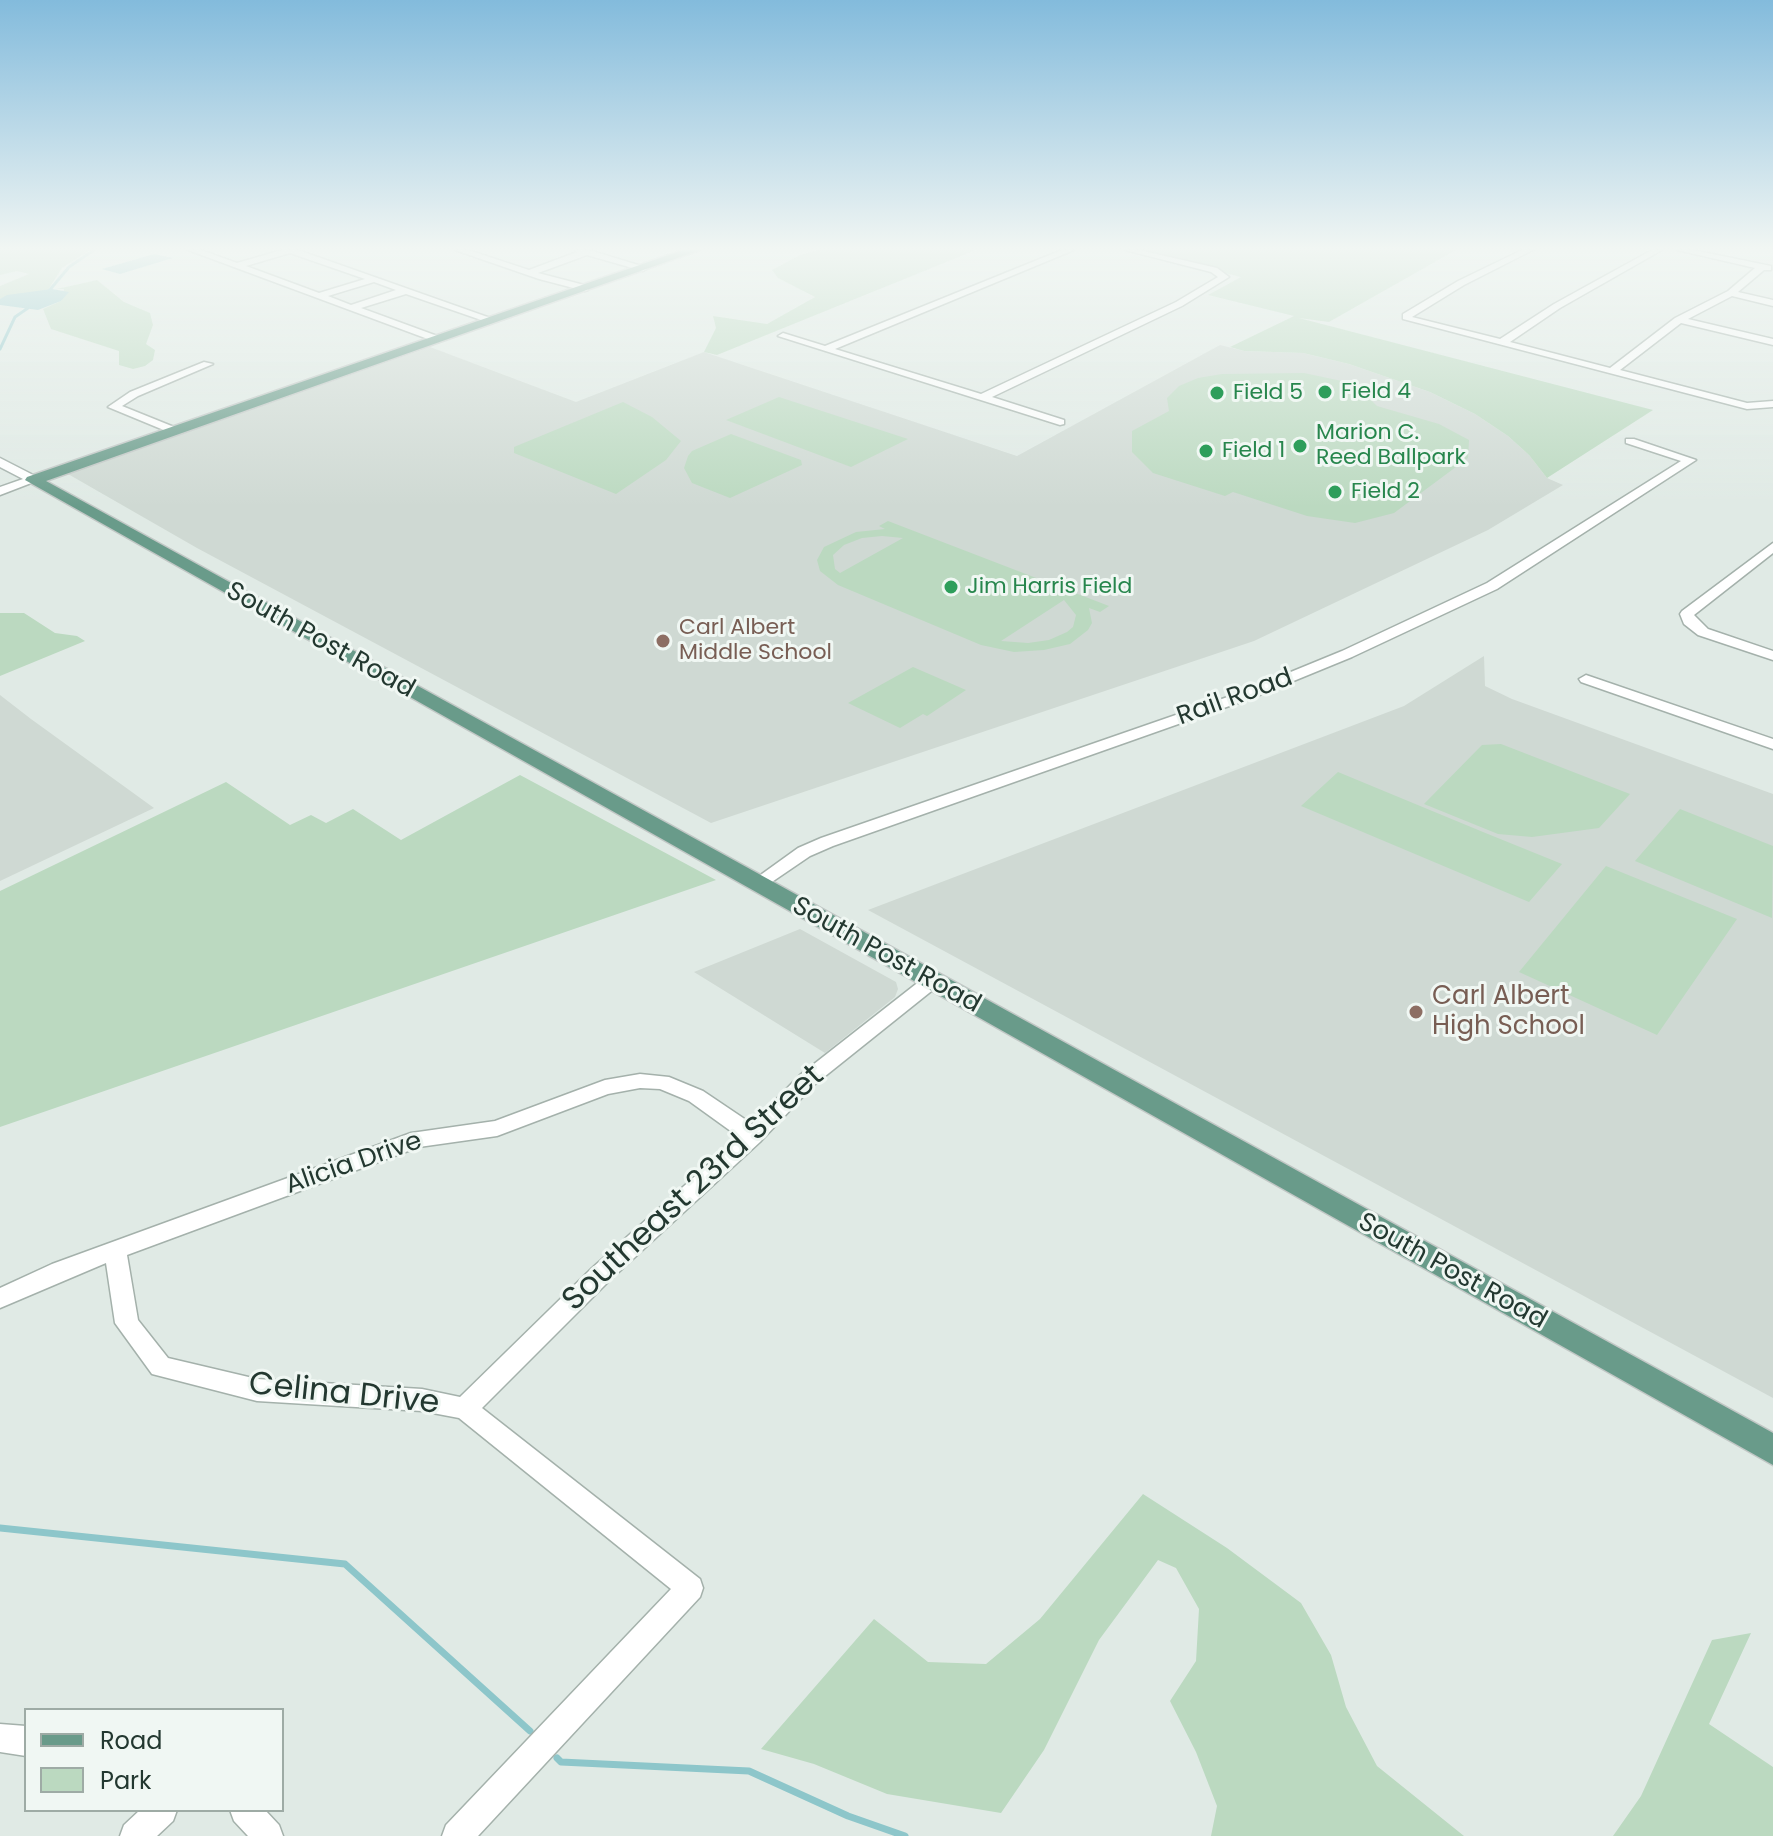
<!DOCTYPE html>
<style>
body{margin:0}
#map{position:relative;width:1773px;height:1836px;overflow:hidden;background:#e0eae5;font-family:Poppins,sans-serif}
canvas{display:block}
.legend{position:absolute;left:24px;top:1708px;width:260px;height:104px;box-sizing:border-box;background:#f0f7f3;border:2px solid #9eaba5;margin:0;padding:10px 14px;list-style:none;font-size:24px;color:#233830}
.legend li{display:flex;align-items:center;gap:16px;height:40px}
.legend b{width:40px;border:2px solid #9eaba5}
</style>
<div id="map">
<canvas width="1773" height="1836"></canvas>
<ul class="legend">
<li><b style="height:10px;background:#699b8a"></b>Road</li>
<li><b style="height:22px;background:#bbd9c0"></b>Park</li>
</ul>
</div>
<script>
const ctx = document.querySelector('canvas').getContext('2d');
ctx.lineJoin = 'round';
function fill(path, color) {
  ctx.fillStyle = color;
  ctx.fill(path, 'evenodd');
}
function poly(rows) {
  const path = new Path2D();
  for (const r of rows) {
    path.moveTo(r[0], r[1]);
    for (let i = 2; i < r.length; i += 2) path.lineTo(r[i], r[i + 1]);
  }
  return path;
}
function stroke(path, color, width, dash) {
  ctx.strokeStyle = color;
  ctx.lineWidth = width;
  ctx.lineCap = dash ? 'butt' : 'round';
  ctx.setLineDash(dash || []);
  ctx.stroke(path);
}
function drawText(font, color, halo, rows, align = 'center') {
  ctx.font = font + ' Poppins,sans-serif';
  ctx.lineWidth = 6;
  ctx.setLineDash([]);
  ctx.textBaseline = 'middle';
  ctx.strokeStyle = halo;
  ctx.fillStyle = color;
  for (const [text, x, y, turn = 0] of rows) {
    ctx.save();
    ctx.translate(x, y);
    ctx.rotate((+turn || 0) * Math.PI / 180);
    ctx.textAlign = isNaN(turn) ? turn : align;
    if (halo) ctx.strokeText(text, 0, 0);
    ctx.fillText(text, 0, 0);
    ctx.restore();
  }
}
const built = poly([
 [1220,345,1244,351,1303,353,1349,364,1430,392,1475,414,1508,436,1529,455,1547,478,1563,485,1488,530,1254,641,711,823,197,548,68,474,430,347,576,402,704,352,1017,456],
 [1484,656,1485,686,1512,699,1773,794,1773,1398,868,910,1404,706],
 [0,695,31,719,154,808,0,881],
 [800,929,896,982,898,989,895,997,825,1053,694,972]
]);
const green = poly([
 [0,250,90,250,62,268,48,290,0,299,0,286,29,274,17,271,0,275],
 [819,250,976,250,717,355,704,352,716,328,713,316,767,324,815,297,778,278,772,270,800,255],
 [1133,250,1456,250,1329,322,1299,318,1653,410,1547,478,1529,455,1508,436,1475,414,1430,392,1349,364,1303,353,1244,351,1230,347,1294,316,1208,295,1241,277],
 [97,280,124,302,150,313,153,325,146,344,155,350,153,360,145,366,133,369,119,365,119,351,51,329,43,309,61,301,64,289,57,289],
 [1304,373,1356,384,1385,400,1372,401,1377,406,1439,424,1469,440,1468,458,1394,513,1355,523,1307,516,1233,492,1225,496,1153,473,1132,452,1132,431,1169,411,1167,398,1179,386,1198,378,1222,374],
 [779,397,908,439,851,467,726,420],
 [623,402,652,417,681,441,666,460,616,494,514,453,514,447],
 [731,434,801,460,802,465,730,498,692,483,684,468,688,456,692,451],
 [888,521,1109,606,1100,612,1089,608,1092,623,1088,630,1070,644,1044,650,1014,652,981,645,838,585,820,571,817,560,824,547,856,532,885,529,879,526],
 [882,536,903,538,840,573,835,569,833,555,844,545,862,538],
 [1064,600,1076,615,1073,627,1067,632,1049,640,1028,643,1001,641],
 [0,613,24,613,55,633,77,636,85,641,0,676],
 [913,667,966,690,927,716,923,714,900,728,848,703],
 [1501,744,1630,794,1599,828,1532,837,1498,834,1424,804,1482,745],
 [1338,772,1483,832,1562,864,1529,902,1301,806],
 [520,775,716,880,0,1127,0,891,226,782,290,825,311,815,326,823,353,809,401,840],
 [1680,809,1773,846,1772,918,1635,861],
 [1606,866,1737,919,1657,1035,1519,972],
 [1143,1494,1227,1548,1301,1603,1331,1655,1346,1707,1377,1766,1464,1836,1211,1836,1217,1806,1196,1752,1170,1701,1196,1661,1199,1609,1176,1568,1158,1560,1099,1640,1044,1750,1001,1813,887,1794,814,1764,761,1749,874,1619,928,1662,986,1664,1040,1619],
 [1751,1633,1709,1724,1773,1767,1773,1836,1613,1836,1641,1796,1712,1640]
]);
const water = poly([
 [154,254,173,258,120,274,102,269],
 [52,289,69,292,61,301,38,310,0,305,0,299,7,295]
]);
const streamFar1 = poly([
 [48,292,69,267,94,250],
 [0,349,15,317,28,308]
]);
const stream = poly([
 [0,1528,345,1564,530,1731],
 [557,1758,561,1762,749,1771,848,1816,905,1836]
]);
const minor = poly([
 [188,250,201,250,237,263,282,250,298,250,496,320,487,322,406,294,361,308,440,337,441,339,436,342,188,250],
 [290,253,365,279,319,293,246,266,290,253],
 [374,282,396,290,351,305,328,296,374,282],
 [455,250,468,250,529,270,577,252,575,250,589,250,648,268,643,271,587,255,538,273,588,286,588,290,585,291,539,279,455,250],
 [1062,250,1074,250,835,349,981,394,1176,302,1218,277,1211,272,1125,250,1139,250,1217,268,1229,277,1182,306,992,397,1064,420,1064,424,1060,425,778,336,783,333,825,346,1062,250],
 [1522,250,1533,250,1464,285,1412,317,1500,339,1554,304,1652,250,1662,250,1560,308,1510,342,1610,368,1675,318,1728,291,1755,268,1677,250,1693,250,1771,266,1771,270,1764,270,1738,292,1773,300,1773,306,1732,296,1688,319,1773,339,1773,345,1681,323,1620,370,1747,403,1773,401,1773,407,1747,409,1403,319,1403,314,1458,281,1522,250],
 [204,362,213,364,138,396,122,406,179,429,179,433,171,433,108,407,130,392,204,362],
 [1626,439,1634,439,1696,460,1497,589,1352,657,1252,698,833,846,810,856,763,888,751,888,748,884,798,848,821,838,1242,692,1342,651,1487,583,1681,461,1626,443,1626,439],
 [0,458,37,477,39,480,0,495,0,487,23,479,0,467,0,458],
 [1773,543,1773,553,1694,615,1708,629,1773,651,1773,660,1698,635,1684,624,1680,614,1682,611,1773,543],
 [1586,675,1773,739,1773,749,1581,682,1579,679,1586,675],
 [932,975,939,977,941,981,939,985,814,1085,760,1142,608,1282,482,1408,700,1579,703,1588,700,1597,478,1836,442,1836,446,1825,671,1589,459,1418,422,1411,257,1401,152,1374,115,1323,106,1263,0,1308,0,1288,52,1264,411,1133,495,1121,605,1080,640,1074,669,1077,703,1091,752,1124,800,1075,925,977,932,975],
 [640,1088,660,1089,689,1101,739,1137,592,1268,460,1397,422,1389,257,1379,168,1358,138,1320,127,1255,419,1147,497,1136,608,1094,640,1088],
 [0,1724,26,1726,26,1756,0,1752,0,1724],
 [140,1810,177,1810,173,1821,157,1836,120,1836,124,1825,140,1810],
 [230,1810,265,1810,279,1825,283,1836,248,1836,234,1821,230,1810]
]);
const major = poly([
 [683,250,700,250,46,481,1773,1433,1773,1465,25,480,27,477,683,250]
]);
const markers = [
 [1325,392,8,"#2e9e5b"],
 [1217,393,8,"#2e9e5b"],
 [1300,446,8,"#2e9e5b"],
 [1206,451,8,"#2e9e5b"],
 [1335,492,8,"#2e9e5b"],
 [951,587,8,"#2e9e5b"],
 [663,641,8,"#8d6e63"],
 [1416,1012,8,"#8d6e63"]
];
const farLeisurenames = [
 ["Field 4",1341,392],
 ["Field 5",1233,393],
 ["Marion C.",1316,433],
 ["Reed Ballpark",1316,458],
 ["Field 1",1222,451],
 ["Field 2",1351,492],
 ["Jim Harris Field",967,587]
];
const farEducationnames = [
 ["Carl Albert",679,628],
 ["Middle School",679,653]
];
const streetNames = [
 ["South Post Road",320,641,29],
 ["Rail Road",1235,698,-20],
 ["South Post Road",886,956,29],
 ["Alicia Drive",354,1164,-19],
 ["South Post Road",1452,1272,29]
];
const educationNames = [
 ["Carl Albert",1432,997],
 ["High School",1432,1027]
];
const nearStreetnames = [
 ["Southeast 23rd Street",694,1189,-43],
 ["Celina Drive",344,1395,6]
];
fill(built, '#cfd9d3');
fill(green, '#bbd9c0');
fill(water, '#8dc6ca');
stroke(streamFar1, '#8dc6ca', 3);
stroke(stream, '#8dc6ca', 7);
stroke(minor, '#a4b1ab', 3);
stroke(major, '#c1c7c5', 3);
fill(minor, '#fff');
fill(major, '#699b8a');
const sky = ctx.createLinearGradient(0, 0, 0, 507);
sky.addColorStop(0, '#83bbdc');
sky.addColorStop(0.49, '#f1f6f3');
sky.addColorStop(1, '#f1f6f300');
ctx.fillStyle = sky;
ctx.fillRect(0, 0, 1773, 507);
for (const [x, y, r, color] of markers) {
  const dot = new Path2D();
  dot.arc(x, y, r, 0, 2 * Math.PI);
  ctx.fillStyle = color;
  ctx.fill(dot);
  stroke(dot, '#f0f7f3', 3);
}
drawText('22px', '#27864d', '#f0f7f3', farLeisurenames, 'left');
drawText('22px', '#785e54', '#f0f7f3', farEducationnames, 'left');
drawText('26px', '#233830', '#f0f7f3', streetNames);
drawText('26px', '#785e54', '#f0f7f3', educationNames, 'left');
drawText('32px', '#233830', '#f0f7f3', nearStreetnames);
</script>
